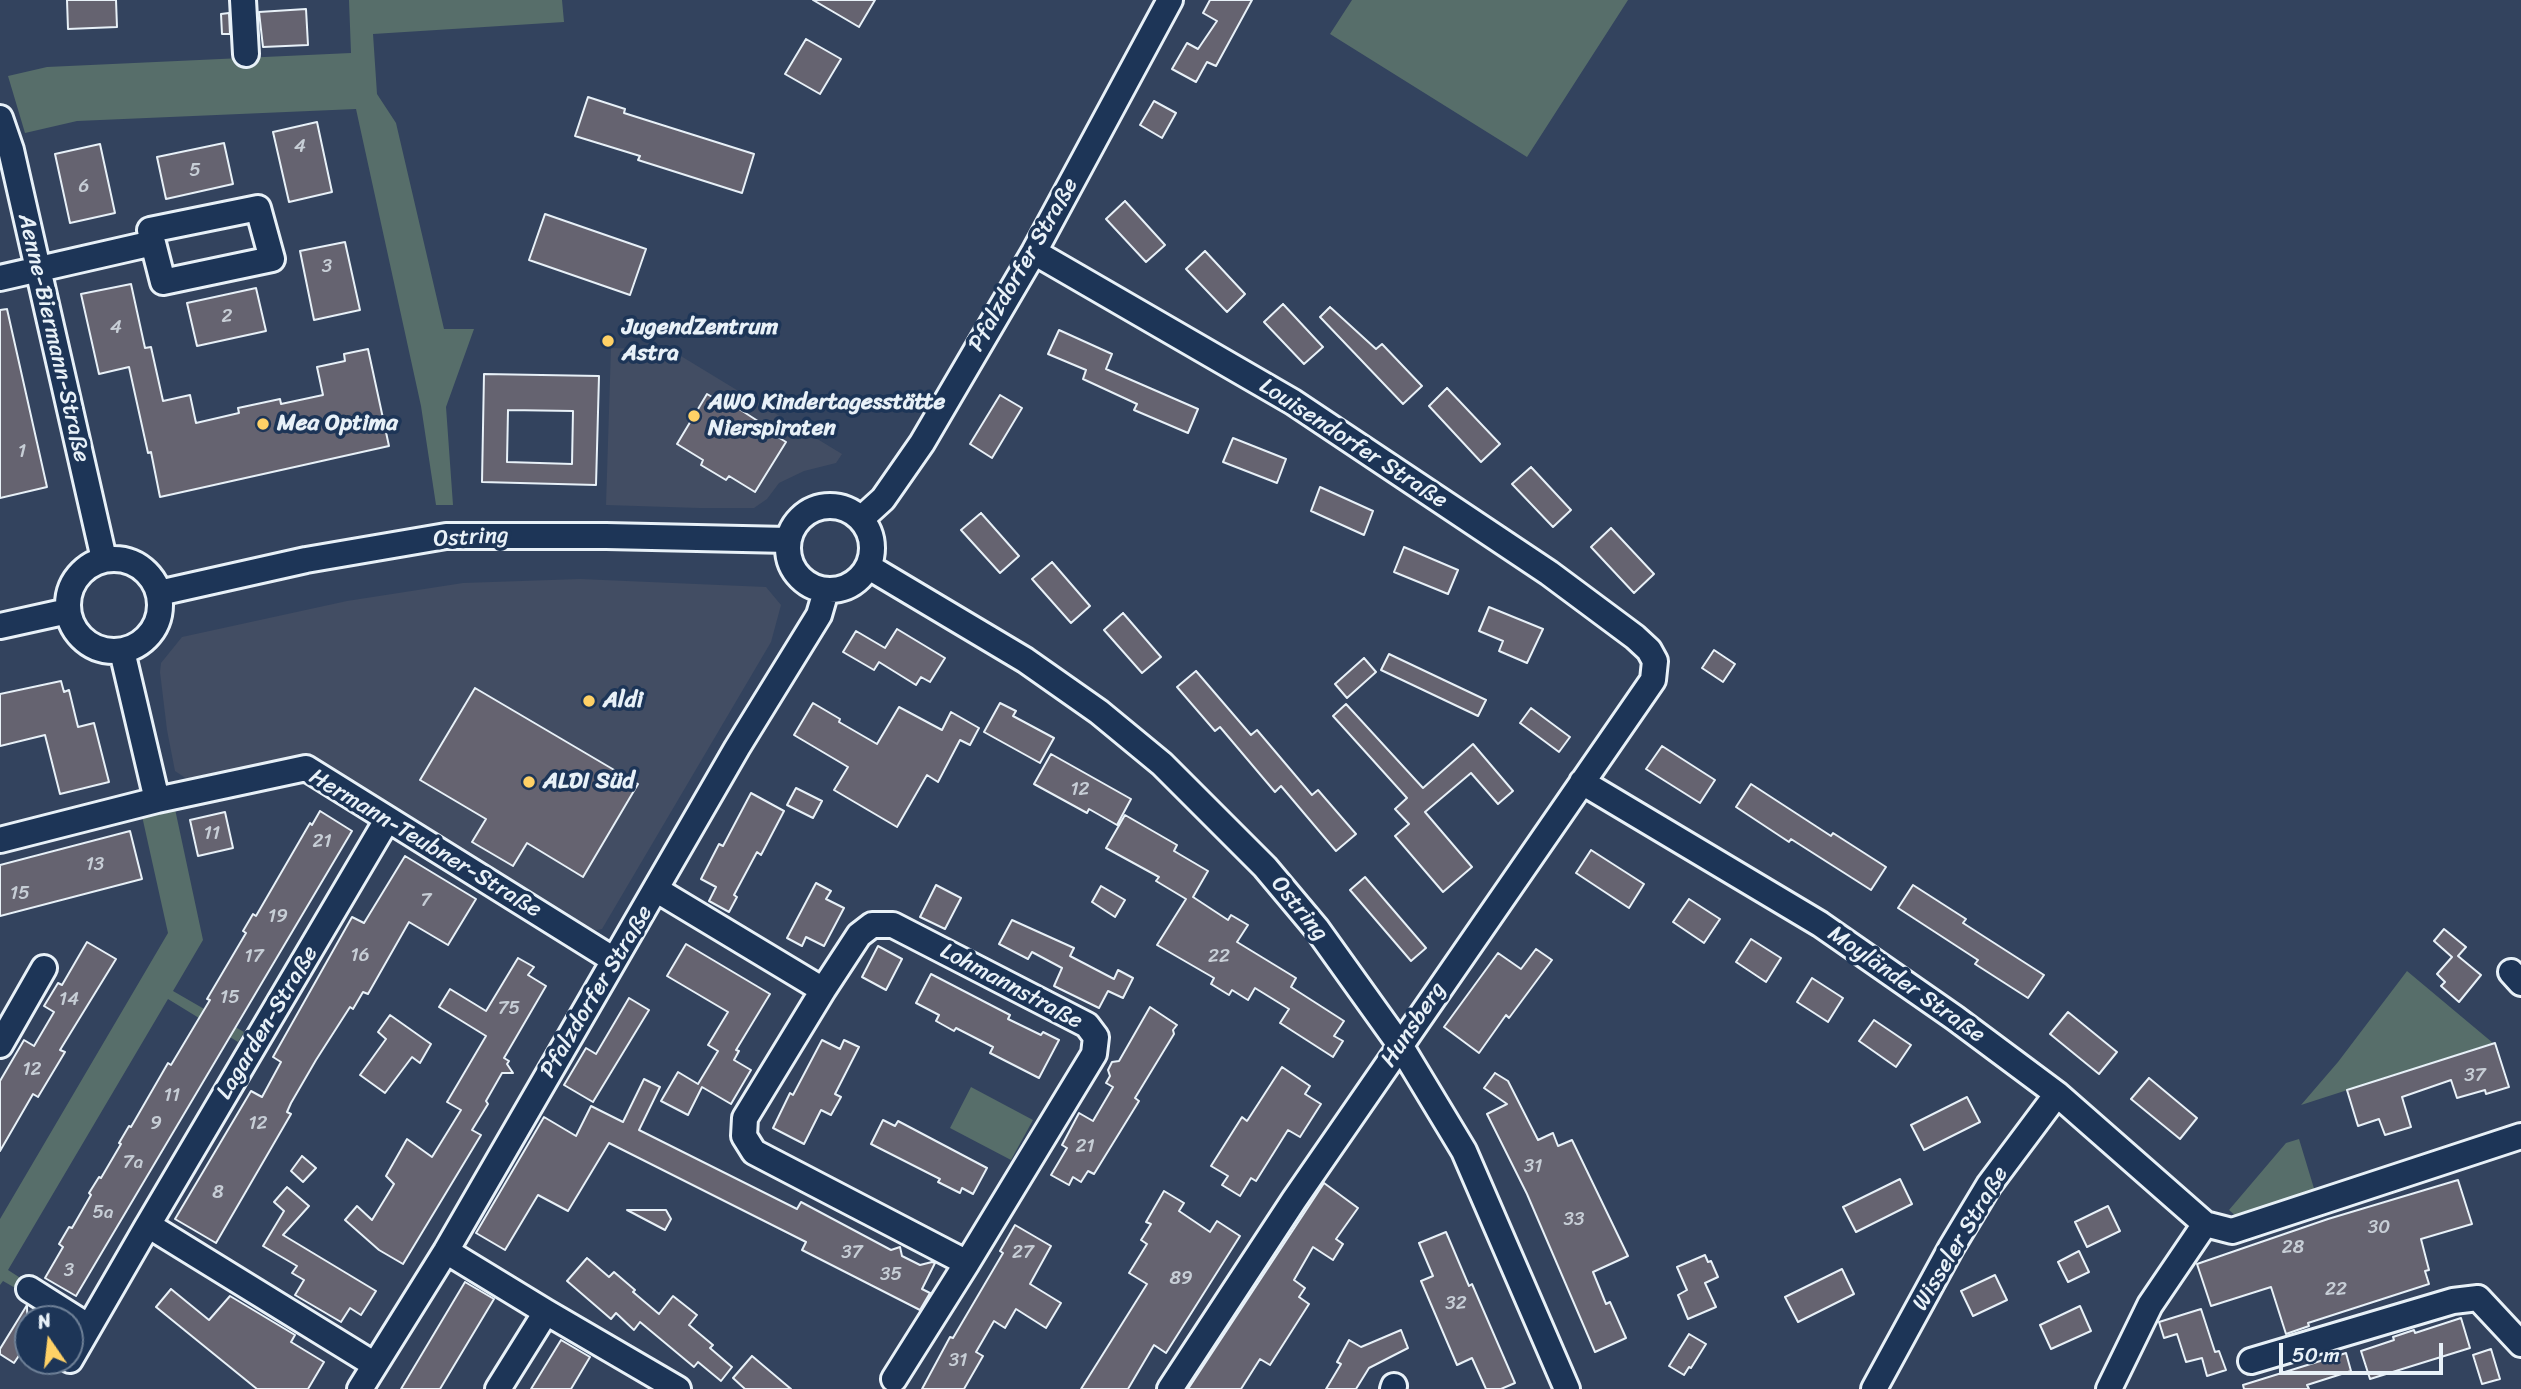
<!DOCTYPE html>
<meta charset="utf-8">
<style>
body{margin:0}
#map{position:relative;width:2521px;height:1389px;overflow:hidden;background:#33435e;font-family:Sriracha,sans-serif}
canvas{display:block}
.north{position:absolute;left:14px;top:1305px;width:70px;height:70px;box-sizing:border-box;background:#1d3557;border:2px solid #6e8097;border-radius:50%;rotate:346deg;font-size:19px;font-weight:700;line-height:28px;text-align:center;color:#e8f1f8}
.north::after{content:'';display:block;margin:auto;width:24px;height:32px;background:#ffd166;clip-path:polygon(50% 0,100% 100%,50% 72%,0 100%)}
.scale{position:absolute;left:2279px;top:1343px;width:164px;height:32px;box-sizing:border-box;border:4px solid #e8f1f8;border-top:0;padding-left:9px;font-size:21px;line-height:24px;white-space:nowrap;color:#e8f1f8;-webkit-text-stroke:5px #1d3557;paint-order:stroke}
</style>
<div id="map">
<canvas width="2521" height="1389"></canvas>
<div class="north">N</div>
<div class="scale">50 m</div>
</div>
<script>
const ctx = document.querySelector('canvas').getContext('2d');
ctx.lineJoin = 'round';
function fill(path, color) {
  ctx.fillStyle = color;
  ctx.fill(path, 'evenodd');
}
function poly(rows) {
  const path = new Path2D();
  for (const r of rows) {
    if (r.length === 3) {
      path.moveTo(r[0] + r[2], r[1]);
      path.arc(r[0], r[1], r[2], 0, 2 * Math.PI);
      continue;
    }
    path.moveTo(r[0], r[1]);
    for (let i = 2; i < r.length; i += 2) path.lineTo(r[i], r[i + 1]);
  }
  return path;
}
function stroke(path, color, width, dash) {
  ctx.strokeStyle = color;
  ctx.lineWidth = width;
  ctx.lineCap = dash ? 'butt' : 'round';
  ctx.setLineDash(dash || []);
  ctx.stroke(path);
}
function drawText(font, color, halo, rows, align = 'center') {
  ctx.font = font + ' Sriracha,sans-serif';
  ctx.lineWidth = 7;
  ctx.setLineDash([]);
  ctx.textBaseline = 'middle';
  ctx.strokeStyle = halo;
  ctx.fillStyle = color;
  for (const [text, x, y, turn = 0] of rows) {
    ctx.save();
    ctx.translate(x, y);
    ctx.rotate((+turn || 0) * Math.PI / 180);
    ctx.textAlign = isNaN(turn) ? turn : align;
    if (halo) ctx.strokeText(text, 0, 0);
    ctx.fillText(text, 0, 0);
    ctx.restore();
  }
}
const built = poly([
 [611,348,671,350,842,454,836,463,804,471,779,483,767,499,754,508,699,508,606,505],
 [580,579,766,587,781,605,771,642,602,929,588,932,303,755,187,779,175,771,167,730,160,672,161,663,182,637,347,601,463,583]
]);
const green = poly([
 [349,0,562,0,564,22,373,34,377,94,396,123,444,329,474,329,446,407,453,505,436,505,421,406,356,109,77,121,25,133,8,76,47,67,351,53],
 [1352,0,1628,0,1527,157,1330,34],
 [175,809,203,940,173,991,244,1032,238,1042,168,999,8,1270,36,1288,31,1297,3,1281,0,1285,0,1219,168,933,142,816],
 [2407,971,2493,1043,2301,1105,2338,1062],
 [971,1087,1033,1120,1011,1160,950,1128],
 [2299,1139,2316,1195,2239,1219,2229,1210,2286,1143]
]);
const building = poly([
 [67,0,116,0,117,27,68,29,67,0],
 [813,0,875,0,859,27,813,0],
 [1210,0,1252,0,1216,66,1207,62,1196,82,1172,69,1187,43,1198,49,1217,21,1203,13,1210,0],
 [306,9,308,45,263,47,259,12,306,9],
 [229,13,230,34,222,34,221,14,229,13],
 [806,39,841,59,820,94,785,74,806,39],
 [588,97,625,109,624,113,754,154,742,193,638,160,640,156,575,136,588,97],
 [1154,101,1176,113,1162,138,1140,125,1154,101],
 [317,122,332,192,289,202,273,132,317,122],
 [224,143,233,184,166,199,157,157,224,143],
 [100,144,115,213,70,223,55,154,100,144],
 [1125,201,1165,245,1146,262,1106,219,1125,201],
 [545,214,646,249,630,295,529,260,545,214],
 [345,242,360,310,314,320,300,251,345,242],
 [1205,251,1245,294,1227,312,1186,269,1205,251],
 [131,284,145,348,151,347,163,401,190,395,196,423,239,413,238,408,280,399,281,404,323,395,317,367,345,361,344,354,368,349,389,446,160,497,151,452,148,453,129,367,99,374,81,294,131,284],
 [256,288,266,331,197,346,187,303,256,288],
 [1283,304,1323,347,1304,364,1264,322,1283,304],
 [1330,307,1376,349,1382,344,1422,386,1403,404,1320,317,1330,307],
 [7,309,47,487,0,498,0,310,7,309],
 [1059,330,1112,354,1106,369,1198,409,1188,433,1134,410,1137,404,1083,379,1086,370,1048,354,1059,330],
 [484,374,599,376,596,485,482,482,484,374],
 [508,410,573,411,572,464,507,462,508,410],
 [1447,388,1500,444,1481,462,1429,406,1447,388],
 [707,394,734,410,736,407,761,423,760,426,786,442,755,492,729,476,726,480,701,465,703,460,677,444,707,394],
 [1000,395,1022,408,992,458,970,444,1000,395],
 [1233,438,1286,459,1277,483,1223,462,1233,438],
 [1531,467,1571,510,1553,527,1512,484,1531,467],
 [1320,487,1373,511,1364,535,1311,511,1320,487],
 [981,513,1019,556,1000,573,961,530,981,513],
 [1611,528,1654,574,1634,593,1591,547,1611,528],
 [1404,547,1458,570,1448,594,1394,572,1404,547],
 [1052,562,1090,606,1071,623,1032,579,1052,562],
 [1489,607,1543,629,1527,663,1499,651,1503,641,1479,631,1489,607],
 [1123,613,1161,657,1142,673,1104,630,1123,613],
 [897,629,945,658,930,682,921,677,916,685,879,662,874,670,843,652,856,631,885,648,897,629],
 [1714,650,1735,664,1723,682,1702,668,1714,650],
 [1389,654,1486,700,1478,716,1381,670,1389,654],
 [1364,658,1376,672,1347,698,1335,684,1364,658],
 [1196,671,1251,735,1257,730,1312,795,1318,790,1356,834,1336,851,1281,786,1275,792,1220,727,1215,731,1177,687,1196,671],
 [61,681,64,692,69,690,78,727,94,723,109,782,60,794,45,735,0,746,0,694,61,681],
 [475,688,638,784,583,877,527,843,513,866,472,842,486,819,420,780,475,688],
 [813,703,840,719,839,722,877,744,899,707,942,730,951,712,979,728,970,745,960,740,938,782,927,775,897,827,834,790,848,767,794,735,813,703],
 [1000,703,1016,711,1013,716,1054,738,1040,763,984,732,1000,703],
 [1346,704,1423,788,1473,744,1513,791,1498,804,1471,773,1425,812,1472,867,1443,892,1395,836,1409,824,1395,809,1407,798,1333,716,1346,704],
 [1531,708,1570,737,1559,752,1520,723,1531,708],
 [1662,746,1715,780,1700,803,1646,769,1662,746],
 [1051,754,1131,799,1117,825,1089,809,1087,813,1034,784,1051,754],
 [1751,784,1831,836,1833,833,1886,867,1871,890,1791,839,1789,842,1736,807,1751,784],
 [796,788,822,801,813,818,787,805,796,788],
 [751,793,784,811,761,855,757,852,734,895,737,897,729,912,709,901,716,887,701,879,719,844,723,846,751,793],
 [320,811,352,831,76,1296,45,1278,63,1247,59,1244,69,1227,72,1228,91,1195,89,1193,99,1177,101,1178,121,1144,119,1143,129,1126,131,1127,168,1063,171,1065,210,1000,207,999,246,933,243,931,253,914,256,916,310,823,312,825,320,811],
 [225,812,233,848,198,856,190,820,225,812],
 [1125,815,1177,845,1174,851,1208,871,1193,897,1228,920,1231,915,1248,925,1237,942,1296,978,1291,987,1344,1021,1334,1036,1343,1041,1333,1057,1280,1023,1289,1009,1255,988,1248,1000,1232,990,1229,995,1211,984,1214,978,1157,945,1186,899,1156,881,1159,877,1106,848,1125,815],
 [130,831,142,879,0,916,0,865,130,831],
 [1591,850,1644,884,1629,908,1576,873,1591,850],
 [405,856,476,899,448,945,409,922,368,994,363,992,353,1009,350,1007,316,1060,291,1103,287,1112,291,1114,216,1243,175,1219,251,1091,262,1097,281,1062,273,1057,352,917,364,923,405,856],
 [1365,877,1426,948,1411,961,1350,890,1365,877],
 [816,883,831,891,826,899,844,908,824,946,806,937,802,946,787,938,816,883],
 [936,885,961,898,945,929,920,917,936,885],
 [1913,885,1966,919,1963,923,2044,975,2028,998,1975,964,1978,960,1898,908,1913,885],
 [1101,886,1125,900,1115,917,1092,902,1101,886],
 [1689,899,1720,919,1704,943,1673,922,1689,899],
 [1012,920,1074,948,1070,956,1114,979,1118,970,1133,978,1123,998,1108,991,1099,1008,1054,986,1062,968,1032,952,1028,959,999,944,1012,920],
 [2444,929,2466,947,2458,956,2481,975,2459,1002,2441,986,2445,982,2437,974,2452,957,2434,941,2444,929],
 [1751,939,1781,958,1766,982,1736,962,1751,939],
 [87,942,116,959,60,1050,65,1052,38,1097,33,1094,0,1151,0,1081,24,1040,34,1046,54,1012,44,1006,58,983,62,985,87,942],
 [686,944,770,994,736,1050,739,1051,734,1060,751,1070,731,1104,702,1087,688,1115,661,1101,678,1072,698,1084,718,1051,708,1045,728,1012,667,976,686,944],
 [878,946,902,959,886,990,862,977,878,946],
 [1536,949,1552,960,1509,1018,1506,1015,1479,1053,1444,1027,1498,953,1521,969,1536,949],
 [518,958,534,967,528,975,546,986,504,1058,509,1061,507,1064,513,1073,502,1073,486,1101,488,1104,472,1130,481,1135,403,1264,379,1250,345,1220,357,1206,372,1220,394,1184,386,1176,407,1139,432,1157,461,1110,447,1102,486,1036,439,1007,450,989,486,1011,518,958],
 [931,974,1010,1015,1008,1019,1041,1035,1043,1032,1059,1040,1039,1078,990,1053,993,1047,956,1028,954,1031,936,1021,939,1015,916,1003,931,974],
 [1812,978,1843,998,1828,1022,1797,1002,1812,978],
 [629,998,649,1010,593,1102,564,1085,586,1048,596,1054,629,998],
 [1150,1007,1177,1025,1173,1030,1174,1034,1135,1098,1139,1101,1094,1174,1088,1171,1081,1182,1073,1177,1069,1185,1051,1175,1067,1148,1062,1145,1079,1113,1093,1121,1113,1087,1106,1083,1110,1076,1108,1070,1112,1062,1119,1061,1150,1007],
 [2068,1012,2117,1052,2099,1074,2050,1034,2068,1012],
 [390,1015,431,1044,420,1063,412,1057,385,1093,360,1075,386,1039,378,1032,390,1015],
 [1874,1020,1911,1045,1896,1067,1859,1041,1874,1020],
 [822,1040,840,1049,844,1040,859,1047,835,1094,841,1097,831,1115,821,1110,804,1144,773,1128,790,1093,793,1095,822,1040],
 [2495,1043,2509,1087,2486,1094,2485,1090,2457,1098,2451,1080,2402,1097,2411,1127,2385,1135,2379,1119,2358,1126,2347,1090,2495,1043],
 [1282,1067,1310,1086,1305,1094,1321,1104,1300,1137,1288,1130,1256,1181,1251,1178,1240,1196,1222,1185,1228,1176,1211,1166,1242,1117,1247,1121,1282,1067],
 [1495,1073,1508,1081,1538,1140,1553,1133,1558,1146,1572,1140,1628,1256,1593,1272,1606,1304,1610,1302,1626,1338,1595,1352,1527,1194,1487,1114,1507,1104,1484,1088,1495,1073],
 [2149,1078,2197,1118,2180,1139,2131,1099,2149,1078],
 [644,1079,660,1087,639,1130,797,1209,801,1202,891,1250,900,1247,902,1256,920,1265,932,1262,935,1263,922,1289,930,1293,920,1310,802,1250,806,1242,609,1143,568,1211,538,1195,505,1250,476,1233,544,1117,576,1136,591,1106,623,1122,644,1079],
 [1967,1097,1980,1122,1924,1150,1911,1125,1967,1097],
 [883,1120,895,1126,898,1121,987,1168,973,1194,962,1188,960,1193,938,1182,940,1179,871,1144,883,1120],
 [302,1156,316,1168,303,1182,291,1171,302,1156],
 [1900,1179,1912,1204,1856,1232,1843,1207,1900,1179],
 [2458,1180,2472,1224,2421,1239,2429,1270,2425,1271,2429,1284,2308,1323,2309,1326,2286,1334,2271,1287,2211,1306,2197,1264,2328,1219,2458,1180],
 [1324,1183,1358,1208,1336,1239,1343,1244,1333,1260,1313,1247,1294,1280,1305,1288,1299,1297,1309,1304,1270,1365,1260,1359,1241,1389,1188,1389,1324,1183],
 [287,1187,309,1206,283,1235,376,1291,361,1315,350,1308,341,1322,295,1295,304,1280,292,1273,297,1266,263,1246,284,1211,274,1202,287,1187],
 [1164,1191,1184,1203,1179,1211,1210,1232,1217,1221,1240,1236,1166,1353,1154,1345,1128,1389,1081,1389,1147,1284,1129,1273,1147,1244,1141,1240,1151,1224,1146,1222,1164,1191],
 [2108,1206,2120,1231,2087,1247,2075,1222,2108,1206],
 [627,1210,666,1210,671,1219,665,1230,627,1210],
 [1015,1225,1051,1246,1030,1284,1061,1303,1046,1328,1016,1309,1005,1328,994,1321,976,1352,983,1356,964,1389,922,1389,950,1337,953,1338,1003,1253,1000,1251,1015,1225],
 [1446,1232,1469,1286,1472,1284,1515,1383,1501,1389,1486,1389,1472,1358,1457,1365,1421,1281,1433,1276,1419,1243,1446,1232],
 [2079,1251,2089,1272,2068,1282,2058,1262,2079,1251],
 [1705,1255,1708,1262,1711,1261,1718,1277,1705,1283,1716,1307,1688,1319,1678,1295,1687,1290,1677,1267,1705,1255],
 [587,1258,609,1277,614,1272,635,1290,633,1292,659,1314,673,1296,697,1315,689,1325,713,1345,710,1348,732,1367,721,1381,698,1362,694,1367,640,1322,634,1330,616,1313,611,1319,567,1281,587,1258],
 [1842,1269,1854,1294,1798,1322,1785,1297,1842,1269],
 [1995,1275,2007,1300,1973,1316,1961,1291,1995,1275],
 [465,1282,494,1299,440,1389,401,1389,465,1282],
 [171,1289,209,1320,230,1296,295,1335,291,1342,324,1362,308,1389,257,1389,156,1307,171,1289],
 [27,1305,28,1359,20,1354,14,1363,0,1354,0,1349,27,1305],
 [2080,1306,2091,1331,2051,1349,2040,1325,2080,1306],
 [2201,1309,2215,1352,2219,1351,2226,1370,2207,1376,2202,1358,2186,1362,2177,1334,2164,1338,2159,1322,2201,1309],
 [2461,1318,2470,1348,2370,1379,2361,1351,2394,1340,2393,1337,2414,1330,2415,1333,2461,1318],
 [1401,1330,1408,1348,1369,1368,1356,1389,1326,1389,1341,1364,1337,1362,1349,1340,1361,1347,1401,1330],
 [1689,1334,1706,1344,1691,1368,1689,1367,1684,1375,1669,1366,1689,1334],
 [561,1340,590,1357,571,1389,531,1389,561,1340],
 [2491,1349,2500,1379,2482,1384,2473,1355,2491,1349],
 [2346,1353,2351,1371,2307,1385,2309,1389,2244,1389,2243,1385,2346,1353],
 [752,1356,791,1389,745,1389,733,1378,752,1356]
]);
const minor = poly([
 [243,0,246,54],
 [0,118,11,150,104,559],
 [1034,252,1293,402,1549,573,1635,637,1649,650,1655,661,1653,680,1294,1200,1170,1389],
 [0,278,153,243,150,230,258,208,272,259,163,282,153,243],
 [830,548,42],
 [861,519,883,499,922,443,1034,252,1170,0],
 [114,605,46],
 [869,567,1025,660,1099,712,1162,764,1265,867,1317,929,1400,1045,1464,1151,1567,1389],
 [159,593,306,560,446,536,606,536,788,540],
 [0,626,68,611],
 [122,651,157,800],
 [1582,782,1820,924,1955,1018,2057,1094,2205,1224,2232,1231,2521,1136],
 [0,840,157,800,306,768,614,960],
 [657,890,823,990,745,1118,744,1136,754,1152,967,1263,1094,1054,1096,1037,1087,1025,893,925,872,925,859,935,823,990],
 [2511,972,2521,983],
 [0,1045,44,968],
 [446,1251,546,1312,678,1389],
 [29,1289,89,1327],
 [70,1360,148,1225],
 [2251,1361,2453,1301,2478,1298,2521,1344],
 [375,1365,148,1225,387,820],
 [894,1379,967,1263],
 [360,1389,446,1251,737,748,819,615,826,591],
 [498,1389,546,1312],
 [1393,1389,1394,1386],
 [1874,1389,1951,1248,1989,1185,2057,1094],
 [2109,1389,2150,1305,2205,1224]
]);
const markers = [
 [608,341,7,"#ffd166"],
 [694,416,7,"#ffd166"],
 [263,424,7,"#ffd166"],
 [589,701,7,"#ffd166"],
 [529,782,7,"#ffd166"]
];
const numberNames = [
 ["4",300,147],
 ["5",195,171],
 ["6",84,187],
 ["3",327,267],
 ["2",227,317],
 ["4",116,328],
 ["1",22,452],
 ["12",1080,790],
 ["11",212,834],
 ["21",322,842],
 ["13",95,865],
 ["15",20,894],
 ["7",426,901],
 ["19",278,917],
 ["16",360,956],
 ["17",254,957],
 ["22",1219,957],
 ["15",230,998],
 ["14",69,1000],
 ["75",509,1009],
 ["12",32,1070],
 ["37",2475,1076],
 ["11",172,1096],
 ["9",156,1124],
 ["12",258,1124],
 ["21",1085,1147],
 ["7a",133,1163],
 ["31",1533,1167],
 ["8",218,1193],
 ["5a",103,1213],
 ["33",1574,1220],
 ["30",2379,1228],
 ["28",2293,1248],
 ["37",852,1253],
 ["27",1023,1253],
 ["3",69,1271],
 ["35",891,1275],
 ["89",1181,1279],
 ["22",2336,1290],
 ["32",1456,1304],
 ["31",958,1361]
];
const streetNames = [
 ["Pfalzdorfer Straße",1024,265,-60],
 ["Aenne-Biermann-Straße",53,338,77],
 ["Louisendorfer Straße",1353,444,33],
 ["Ostring",471,538,-3],
 ["Hermann-Teubner-Straße",425,844,31],
 ["Ostring",1299,909,51],
 ["Moyländer Straße",1906,985,35],
 ["Lohmannstraße",1011,987,28],
 ["Pfalzdorfer Straße",597,992,-59],
 ["Lagarden-Straße",268,1023,-59],
 ["Hunsberg",1414,1025,-56],
 ["Wisseler Straße",1961,1239,-59]
];
const poiNames = [
 ["JugendZentrum",622,328],
 ["Astra",622,354],
 ["AWO Kindertagesstätte",708,403],
 ["Nierspiraten",708,429],
 ["Mea Optima",277,424],
 ["Aldi",603,701],
 ["ALDI Süd",543,782]
];
fill(built, '#424d63');
fill(green, '#576e6a');
fill(building, '#656370');
stroke(building, '#e8f1f8', 2);
stroke(minor, '#e8f1f8', 30);
stroke(minor, '#1d3557', 24);
for (const [x, y, r, color] of markers) {
  const dot = new Path2D();
  dot.arc(x, y, r, 0, 2 * Math.PI);
  ctx.fillStyle = color;
  ctx.fill(dot);
  stroke(dot, '#1d3557', 2.5);
}
drawText('19px', '#c7ced6', null, numberNames);
drawText('23px', '#e8f1f8', '#1d3557', streetNames);
drawText('bold 23px', '#e8f1f8', '#1d3557', poiNames, 'left');
</script>
